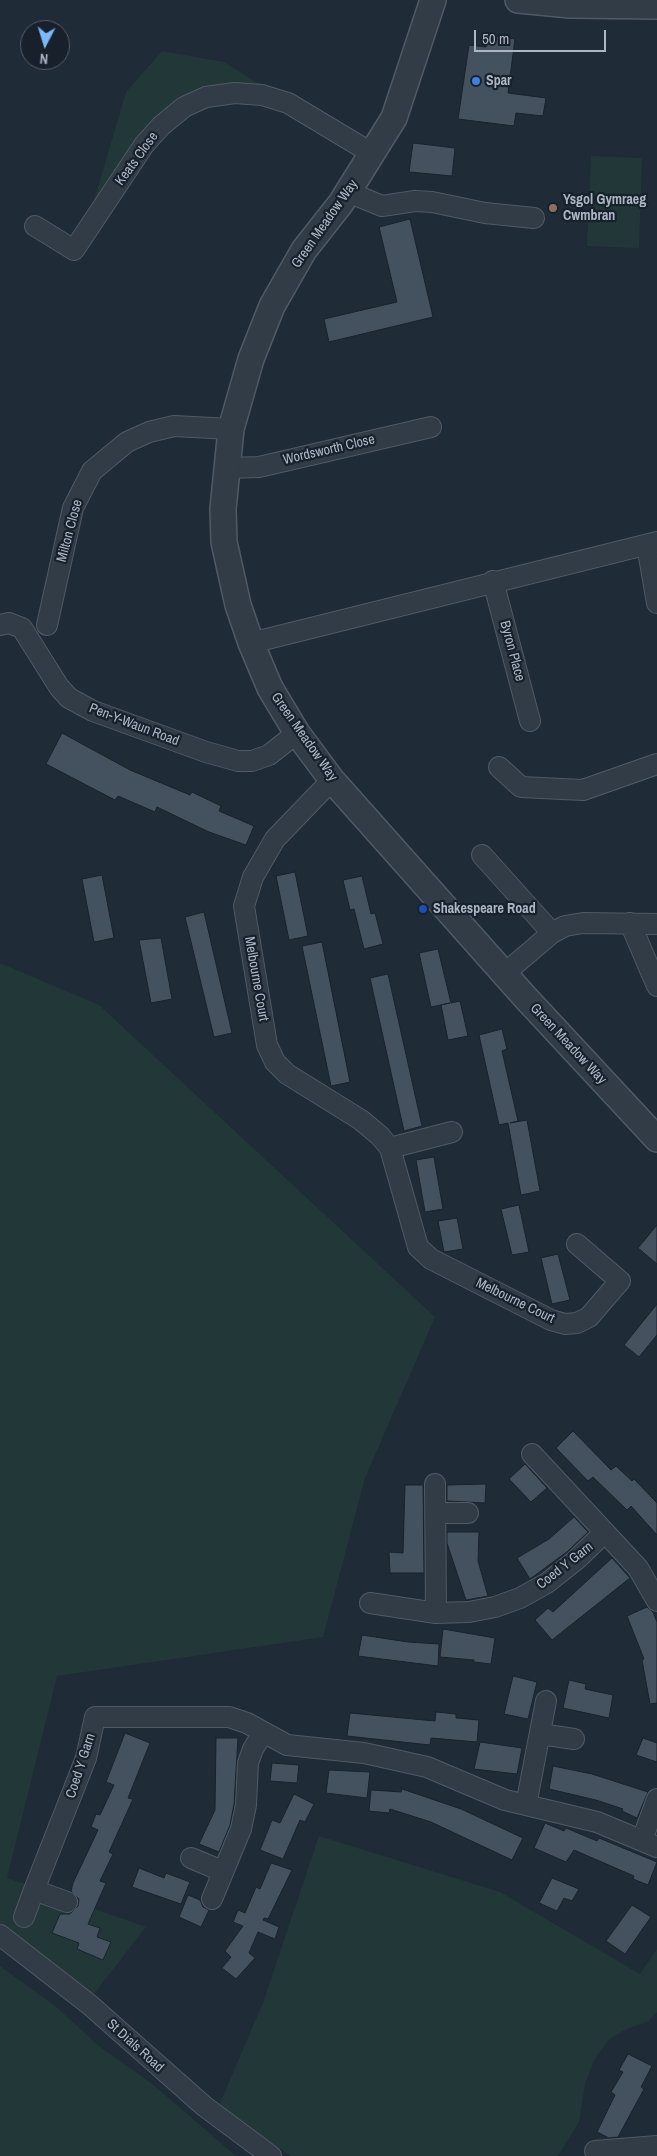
<!DOCTYPE html>
<style>
body{margin:0}
#map{position:relative;width:657px;height:2156px;overflow:hidden;background:#1f2b36;font-family:"Archivo Narrow",sans-serif}
canvas{display:block}
.north{position:absolute;left:20px;top:20px;width:50px;height:50px;box-sizing:border-box;background:#18212b;border:1px solid #535d68;border-radius:50%;rotate:185deg;font-size:14px;font-weight:700;line-height:20px;text-align:center;color:#acb7c4}
.north::after{content:'';display:block;margin:auto;width:18px;height:22px;background:#7bb7f9;clip-path:polygon(50% 0,100% 100%,50% 72%,0 100%)}
.scale{position:absolute;left:474px;top:30px;width:132px;height:22px;box-sizing:border-box;border:2px solid #acb7c4;border-top:0;padding-left:6px;font-size:15px;line-height:18px;white-space:nowrap;color:#acb7c4;-webkit-text-stroke:4px #18212b;paint-order:stroke}
</style>
<div id="map">
<canvas width="657" height="2156"></canvas>
<div class="north">N</div>
<div class="scale">50 m</div>
</div>
<script>
const ctx = document.querySelector('canvas').getContext('2d');
ctx.lineJoin = 'round';
function fill(path, color) {
  ctx.fillStyle = color;
  ctx.fill(path, 'evenodd');
}
function poly(rows) {
  const path = new Path2D();
  for (const r of rows) {
    path.moveTo(r[0], r[1]);
    for (let i = 2; i < r.length; i += 2) path.lineTo(r[i], r[i + 1]);
  }
  return path;
}
function stroke(path, color, width, dash) {
  ctx.strokeStyle = color;
  ctx.lineWidth = width;
  ctx.lineCap = dash ? 'butt' : 'round';
  ctx.setLineDash(dash || []);
  ctx.stroke(path);
}
function drawText(font, color, halo, rows, align = 'center') {
  ctx.font = font + ' "Archivo Narrow",sans-serif';
  ctx.lineWidth = 4.5;
  ctx.setLineDash([]);
  ctx.textBaseline = 'middle';
  ctx.strokeStyle = halo;
  ctx.fillStyle = color;
  for (const [text, x, y, turn = 0] of rows) {
    ctx.save();
    ctx.translate(x, y);
    ctx.rotate((+turn || 0) * Math.PI / 180);
    ctx.textAlign = isNaN(turn) ? turn : align;
    if (halo) ctx.strokeText(text, 0, 0);
    ctx.fillText(text, 0, 0);
    ctx.restore();
  }
}
const green = poly([
 [162,51,224,62,265,88,207,92,93,204,126,92],
 [591,156,642,158,639,248,587,246],
 [0,963,99,1005,435,1317,365,1478,323,1637,57,1676,7,1878,146,1927,93,1995,0,1927],
 [319,1836,500,1892,640,1974,657,1949,657,2012,649,2021,627,2029,609,2039,594,2060,585,2084,579,2122,558,2156,291,2156,218,2108,263,2003],
 [0,1966,54,2005,99,2046,151,2083,236,2156,0,2156]
]);
const building = poly([
 [487,35,515,39,508,93,546,98,543,116,516,113,514,126,458,119,469,45,486,47,487,35],
 [413,143,455,148,452,176,409,172,413,143],
 [410,219,433,317,329,342,324,319,397,302,379,227,410,219],
 [62,733,130,770,190,795,192,792,221,806,219,811,254,826,246,845,209,832,157,807,155,812,118,796,115,800,46,764,62,733],
 [295,872,308,936,289,940,276,876,295,872],
 [102,875,114,938,94,942,82,879,102,875],
 [362,876,371,914,375,913,383,944,364,949,354,909,350,910,343,880,362,876],
 [204,912,232,1033,214,1037,185,917,204,912],
 [161,938,172,999,151,1003,139,940,161,938],
 [322,942,350,1082,331,1086,302,946,322,942],
 [438,949,451,1003,460,1001,468,1036,448,1040,441,1005,450,1003,431,1007,419,953,438,949],
 [388,974,422,1126,404,1131,370,978,388,974],
 [502,1029,507,1049,502,1051,518,1121,510,1123,527,1120,540,1191,521,1195,508,1123,499,1125,479,1035,502,1029],
 [434,1157,443,1209,425,1212,416,1160,434,1157],
 [519,1205,529,1252,512,1255,501,1209,519,1205],
 [457,1218,463,1249,444,1252,438,1221,457,1218],
 [657,1225,657,1264,638,1248,657,1225],
 [558,1254,570,1300,552,1304,541,1258,558,1254],
 [657,1304,657,1335,639,1357,624,1345,657,1304],
 [573,1431,611,1470,616,1466,632,1481,634,1479,657,1503,657,1535,631,1506,627,1510,593,1477,588,1481,556,1448,573,1431],
 [525,1464,547,1488,531,1502,509,1479,525,1464],
 [486,1484,485,1503,447,1501,447,1485,486,1484],
 [405,1485,423,1485,424,1573,390,1573,389,1552,403,1553,405,1485],
 [574,1517,588,1532,568,1551,530,1579,517,1558,549,1539,574,1517],
 [447,1532,479,1532,478,1561,488,1596,466,1600,447,1543,447,1532],
 [612,1558,630,1578,552,1640,535,1620,548,1608,553,1612,612,1558],
 [647,1607,653,1612,657,1622,657,1703,650,1704,642,1660,644,1659,627,1616,647,1607],
 [443,1629,495,1638,491,1664,474,1662,474,1660,440,1657,443,1629],
 [362,1635,408,1642,439,1644,438,1666,358,1656,362,1635],
 [513,1676,537,1682,528,1719,504,1714,513,1676],
 [569,1680,586,1684,585,1689,613,1695,609,1718,563,1708,569,1680],
 [436,1712,456,1714,456,1718,479,1720,477,1742,431,1738,430,1745,347,1736,350,1713,435,1721,436,1712],
 [125,1733,150,1743,128,1798,133,1799,109,1852,113,1854,100,1881,106,1883,88,1924,100,1928,97,1937,111,1942,103,1960,77,1949,79,1943,52,1933,60,1914,70,1914,78,1906,79,1899,71,1891,73,1883,98,1830,91,1827,96,1814,100,1815,114,1785,106,1782,125,1733],
 [216,1738,238,1738,234,1804,230,1825,219,1852,199,1844,215,1810,216,1738],
 [643,1738,657,1743,657,1762,636,1755,643,1738],
 [480,1742,522,1748,517,1774,474,1769,480,1742],
 [272,1763,299,1765,297,1783,270,1781,272,1763],
 [553,1766,592,1774,648,1792,637,1818,622,1811,623,1809,596,1800,549,1789,553,1766],
 [329,1770,370,1772,367,1798,326,1793,329,1770],
 [402,1789,461,1809,523,1838,512,1860,431,1822,390,1809,389,1813,369,1811,371,1790,401,1792,402,1789],
 [294,1794,314,1804,305,1822,300,1820,283,1859,260,1850,272,1820,280,1823,294,1794],
 [545,1823,564,1831,566,1828,597,1841,599,1838,657,1862,648,1885,633,1879,634,1876,574,1850,566,1862,534,1848,545,1823],
 [271,1863,292,1870,268,1919,264,1918,263,1920,279,1927,275,1939,258,1932,249,1953,255,1958,236,1979,222,1968,231,1957,225,1951,243,1926,233,1922,238,1910,245,1913,256,1887,260,1889,271,1863],
 [139,1868,164,1878,166,1873,190,1882,181,1904,132,1887,139,1868],
 [552,1878,579,1889,572,1901,564,1898,557,1911,539,1903,552,1878],
 [188,1895,200,1900,203,1907,209,1910,201,1927,179,1917,188,1895],
 [632,1905,651,1917,625,1954,606,1941,632,1905],
 [628,2054,652,2066,641,2087,644,2089,618,2137,609,2138,597,2132,615,2095,611,2092,623,2072,619,2070,628,2054]
]);
const minor = poly([
 [348,192,382,206,415,201,432,202,485,213,534,218],
 [35,226,74,250,144,145,161,126,184,107,206,97,235,93,262,95,288,103,373,154],
 [226,468,259,467,431,427],
 [647,545,657,603],
 [493,581,530,721],
 [0,625,9,623,22,628,59,687,69,698,93,711,206,752,238,761,252,761,269,755,297,733],
 [47,625,73,508,92,471,127,442,149,432,174,426,231,429],
 [251,643,657,542],
 [499,767,521,787,583,790,657,764],
 [332,780,275,839,253,877,244,906,267,1045,275,1062,287,1074,361,1120,380,1136,390,1148,418,1247,431,1259,551,1320,565,1324,577,1323,589,1317,620,1281,577,1244],
 [482,855,552,933],
 [630,923,657,986],
 [504,974,552,933,565,926,583,923,657,924],
 [390,1148,452,1132],
 [532,1454,638,1568,657,1601],
 [435,1484,436,1613],
 [436,1513,468,1513],
 [370,1603,436,1613,469,1612,495,1607,520,1598,547,1583,576,1560,604,1533],
 [540,1734,574,1739],
 [526,1805,546,1701],
 [642,1840,657,1799],
 [191,1858,222,1871],
 [212,1899,241,1829,246,1805,248,1763,253,1749,263,1733],
 [67,1902,34,1890,86,1758,95,1717,229,1717,247,1723,287,1745,364,1753,427,1767,505,1800,597,1822,657,1847],
 [24,1917,34,1890],
 [0,1935,90,2005,204,2106,271,2156],
 [595,2151,657,2146]
]);
const tertiary = poly([
 [433,0,394,118,341,203,304,250,272,306,251,359,231,429,223,509,224,542,238,605,251,643,270,688,297,733,332,780,524,996,657,1139],
 [518,0,570,5,657,6]
]);
const markers = [
 [476,81,5,"#3f7fe0"],
 [553,208,5,"#8d6e63"],
 [423,909,5,"#1a4fb4"]
];
const poiNames = [
 ["Spar",486,81],
 ["Ysgol Gymraeg",563,200],
 ["Cwmbran",563,216],
 ["Shakespeare Road",433,909]
];
const streetNames = [
 ["Keats Close",137,159,-54],
 ["Green Meadow Way",325,224,-55],
 ["Wordsworth Close",329,450,-13],
 ["Milton Close",70,531,-75],
 ["Byron Place",512,651,75],
 ["Pen-Y-Waun Road",134,725,21],
 ["Green Meadow Way",304,737,55],
 ["Melbourne Court",256,979,80],
 ["Green Meadow Way",568,1044,47],
 ["Melbourne Court",515,1301,26],
 ["Coed Y Garn",565,1566,-38],
 ["Coed Y Garn",81,1766,-72],
 ["St Dials Road",135,2046,42]
];
fill(green, '#223838');
fill(building, '#445260');
stroke(building, '#1a232d', 1);
stroke(minor, '#505a65', 22);
stroke(tertiary, '#505a65', 28);
stroke(minor, '#323c46', 20);
stroke(tertiary, '#323c46', 25);
for (const [x, y, r, color] of markers) {
  const dot = new Path2D();
  dot.arc(x, y, r, 0, 2 * Math.PI);
  ctx.fillStyle = color;
  ctx.fill(dot);
  stroke(dot, '#18212b', 2);
}
drawText('bold 14px', '#acb7c4', '#18212b', poiNames, 'left');
drawText('14px', '#acb7c4', '#18212b', streetNames);
</script>
